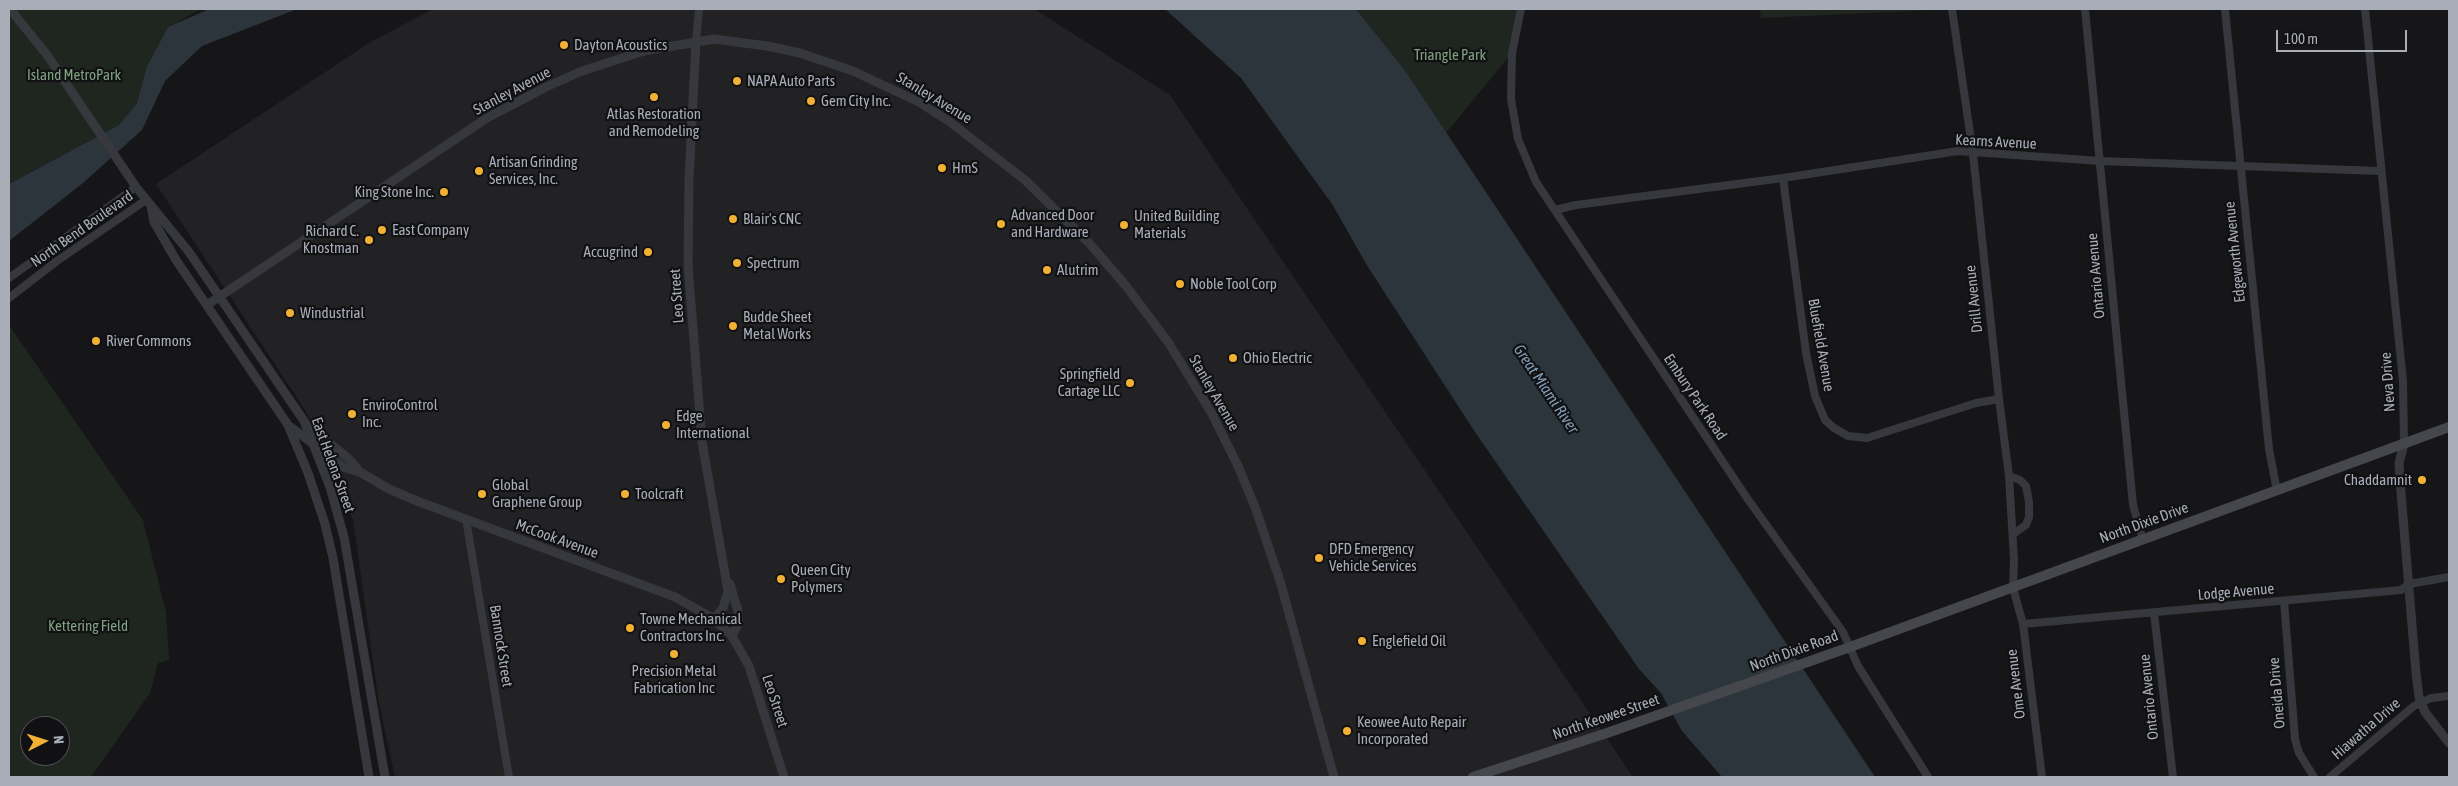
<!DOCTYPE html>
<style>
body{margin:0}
#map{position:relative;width:2458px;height:786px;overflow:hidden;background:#161618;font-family:"Asap Condensed",sans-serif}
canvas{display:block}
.frame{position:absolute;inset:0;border:10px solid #a8adb8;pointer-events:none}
.north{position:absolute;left:20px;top:716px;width:50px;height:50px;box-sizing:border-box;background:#111113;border:1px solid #4d4f55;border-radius:50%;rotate:85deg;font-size:14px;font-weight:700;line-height:20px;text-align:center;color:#a8adb8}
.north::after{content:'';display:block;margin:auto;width:18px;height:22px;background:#f2b134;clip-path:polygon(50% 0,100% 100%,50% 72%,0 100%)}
.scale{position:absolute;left:2276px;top:30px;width:131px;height:22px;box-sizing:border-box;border:2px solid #a8adb8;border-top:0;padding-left:6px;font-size:15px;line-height:18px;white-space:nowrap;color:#a8adb8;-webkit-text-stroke:4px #111113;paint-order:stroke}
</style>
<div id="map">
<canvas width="2458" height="786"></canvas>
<div class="frame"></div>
<div class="north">N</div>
<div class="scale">100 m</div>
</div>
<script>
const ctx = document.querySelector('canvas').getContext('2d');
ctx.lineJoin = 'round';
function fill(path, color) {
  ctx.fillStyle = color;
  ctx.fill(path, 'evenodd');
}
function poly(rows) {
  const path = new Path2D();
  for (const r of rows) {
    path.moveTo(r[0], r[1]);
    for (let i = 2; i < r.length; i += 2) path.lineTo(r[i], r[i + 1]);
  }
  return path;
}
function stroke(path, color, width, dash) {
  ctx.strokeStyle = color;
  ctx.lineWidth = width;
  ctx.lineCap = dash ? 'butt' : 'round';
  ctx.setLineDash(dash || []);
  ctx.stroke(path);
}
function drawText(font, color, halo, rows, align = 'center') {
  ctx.font = font + ' "Asap Condensed",sans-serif';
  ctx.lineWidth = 4.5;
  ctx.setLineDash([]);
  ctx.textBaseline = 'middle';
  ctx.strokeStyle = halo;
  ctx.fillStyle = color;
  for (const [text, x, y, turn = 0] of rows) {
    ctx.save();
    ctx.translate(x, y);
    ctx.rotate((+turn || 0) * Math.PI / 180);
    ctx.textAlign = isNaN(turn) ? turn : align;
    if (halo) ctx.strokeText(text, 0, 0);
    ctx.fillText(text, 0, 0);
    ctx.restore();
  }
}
const built = poly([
 [433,9,1034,9,1170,95,1633,777,395,777,379,703,353,520,307,413,156,184,369,43]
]);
const green = poly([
 [9,9,201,9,168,27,147,66,137,103,119,125,9,184],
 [1356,9,1521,9,1512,53,1446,133,1404,69],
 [1760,9,1934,9,1935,10,1761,18],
 [9,325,143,520,166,612,169,660,158,663,150,693,91,777,9,777],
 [30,726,60,726,60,756,30,756]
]);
const water = poly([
 [209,9,297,9,202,46,165,81,142,130,83,183,9,241,9,184,119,125,137,103,147,66,168,27],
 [1165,9,1356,9,1404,69,1875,777,1722,777,1682,731,1661,693,1639,669,1475,432,1368,267,1332,204,1241,78]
]);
const minor = poly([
 [1521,9,1512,53,1511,99,1518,139,1536,182,1747,498,1843,632,1858,666,1928,777],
 [1952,9,1973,154,1999,399,2009,476,2014,560,2013,588,2023,624,2042,777],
 [2085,9,2133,505,2143,540],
 [2225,9,2269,449,2277,491],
 [2365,9,2403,381,2404,444],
 [696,41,699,9],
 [1783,178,1806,353,1815,396,1825,420,1834,428,1848,436,1867,438,1976,403,1999,399],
 [1555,210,1576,205,1783,178,1958,151,2100,161,2380,171],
 [9,278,136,187],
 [9,298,57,261,146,200],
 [2009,476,2020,480,2026,486,2029,502,2029,517,2026,525,2013,534],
 [466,519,509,777],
 [2284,601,2295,739,2299,753,2314,777],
 [2154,613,2173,777],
 [2023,624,2401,590,2409,584,2449,577],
 [2330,777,2414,706,2431,698,2449,696]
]);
const tertiary = poly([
 [10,9,47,55,136,187,189,252,304,421,330,487,344,537,385,777],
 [696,41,689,180,688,265,702,442,728,591,723,608,714,619],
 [151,206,154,222,176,260,288,425,308,473,325,524,333,558,369,777],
 [207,305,487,118,546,87,582,71,644,51,714,39,767,46,800,53,853,71,919,102,950,122,1025,180,1090,244,1126,286,1168,342,1211,412,1238,466,1255,507,1280,581,1334,777],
 [305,423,349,459,360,472],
 [288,425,345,468,360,472,389,489,417,501,675,597,714,619,732,636,749,666,784,777],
 [2404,444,2399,463,2401,493,2416,673,2419,697,2425,712,2449,743],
 [730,584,738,611,738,624,732,636]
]);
const secondary = poly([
 [1473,777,1607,733,1850,647,2449,427]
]);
const markers = [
 [564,45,5,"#f2b134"],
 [737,81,5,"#f2b134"],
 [654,97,5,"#f2b134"],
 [811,101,5,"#f2b134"],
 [942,168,5,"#f2b134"],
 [479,171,5,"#f2b134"],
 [444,192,5,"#f2b134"],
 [733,219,5,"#f2b134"],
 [1001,224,5,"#f2b134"],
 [1124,225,5,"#f2b134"],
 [382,230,5,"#f2b134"],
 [369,240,5,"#f2b134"],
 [648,252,5,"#f2b134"],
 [737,263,5,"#f2b134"],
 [1047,270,5,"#f2b134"],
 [1180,284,5,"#f2b134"],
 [290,313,5,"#f2b134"],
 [733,326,5,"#f2b134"],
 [96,341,5,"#f2b134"],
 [1233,358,5,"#f2b134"],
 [1130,383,5,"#f2b134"],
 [352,414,5,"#f2b134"],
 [666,425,5,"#f2b134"],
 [2422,480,5,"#f2b134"],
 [482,494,5,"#f2b134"],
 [625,494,5,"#f2b134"],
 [1319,558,5,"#f2b134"],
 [781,579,5,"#f2b134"],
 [630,628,5,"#f2b134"],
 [1362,641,5,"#f2b134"],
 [674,654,5,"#f2b134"],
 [1347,731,5,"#f2b134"]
];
const poiNames = [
 ["Dayton Acoustics",574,45],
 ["NAPA Auto Parts",747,81],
 ["Gem City Inc.",821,101],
 ["Atlas Restoration",654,114,"center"],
 ["and Remodeling",654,131,"center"],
 ["Artisan Grinding",489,162],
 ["Services, Inc.",489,179],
 ["HmS",952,168],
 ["King Stone Inc.",434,192,"right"],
 ["Advanced Door",1011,215],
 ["and Hardware",1011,232],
 ["United Building",1134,216],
 ["Materials",1134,233],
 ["Blair's CNC",743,219],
 ["East Company",392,230],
 ["Richard C.",359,231,"right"],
 ["Knostman",359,248,"right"],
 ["Accugrind",638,252,"right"],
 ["Spectrum",747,263],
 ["Alutrim",1057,270],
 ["Noble Tool Corp",1190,284],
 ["Windustrial",300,313],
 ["Budde Sheet",743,317],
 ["Metal Works",743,334],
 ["River Commons",106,341],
 ["Ohio Electric",1243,358],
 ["Springfield",1120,374,"right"],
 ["Cartage LLC",1120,391,"right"],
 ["EnviroControl",362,405],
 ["Inc.",362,422],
 ["Edge",676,416],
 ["International",676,433],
 ["Chaddamnit",2412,480,"right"],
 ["Global",492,485],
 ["Graphene Group",492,502],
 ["Toolcraft",635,494],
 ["DFD Emergency",1329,549],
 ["Vehicle Services",1329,566],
 ["Queen City",791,570],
 ["Polymers",791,587],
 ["Towne Mechanical",640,619],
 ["Contractors Inc.",640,636],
 ["Englefield Oil",1372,641],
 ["Precision Metal",674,671,"center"],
 ["Fabrication Inc",674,688,"center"],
 ["Keowee Auto Repair",1357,722],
 ["Incorporated",1357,739]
];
const parkNames = [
 ["Triangle Park",1450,55],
 ["Island MetroPark",74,75],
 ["Kettering Field",88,626]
];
const streetNames = [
 ["Stanley Avenue",512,91,-28],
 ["Stanley Avenue",934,98,31],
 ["Kearns Avenue",1996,142,3],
 ["North Bend Boulevard",82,229,-35],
 ["Edgeworth Avenue",2235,252,-96],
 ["Ontario Avenue",2096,276,-95],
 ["Leo Street",677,296,-94],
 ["Drill Avenue",1974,299,-96],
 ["Bluefield Avenue",1821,345,80],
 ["Neva Drive",2388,382,-94],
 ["Stanley Avenue",1214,393,60],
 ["Embury Park Road",1695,397,56],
 ["East Helena Street",333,465,70],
 ["North Dixie Drive",2144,523,-20],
 ["McCook Avenue",557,539,20],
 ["Lodge Avenue",2236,592,-5],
 ["Bannock Street",501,646,81],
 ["North Dixie Road",1794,651,-20],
 ["Ome Avenue",2016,684,-97],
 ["Oneida Drive",2277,693,-95],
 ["Ontario Avenue",2149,697,-96],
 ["Leo Street",775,701,72],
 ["North Keowee Street",1606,717,-19],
 ["Hiawatha Drive",2366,729,-41]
];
const waterNames = [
 ["Great Miami River",1546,389,56]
];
fill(built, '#222225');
fill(green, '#1e261f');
fill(water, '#2c353c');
stroke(minor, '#37383d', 8);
stroke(tertiary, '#37383d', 9);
stroke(secondary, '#45474d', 10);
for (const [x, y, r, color] of markers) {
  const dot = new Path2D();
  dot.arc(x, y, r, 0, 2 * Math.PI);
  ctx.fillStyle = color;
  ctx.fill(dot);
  stroke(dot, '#111113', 2);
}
drawText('15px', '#a8adb8', '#111113', poiNames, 'left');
drawText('15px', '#7fa381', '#111113', parkNames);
drawText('15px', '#a8adb8', '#111113', streetNames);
drawText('italic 16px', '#7f9bb3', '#111113', waterNames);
</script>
